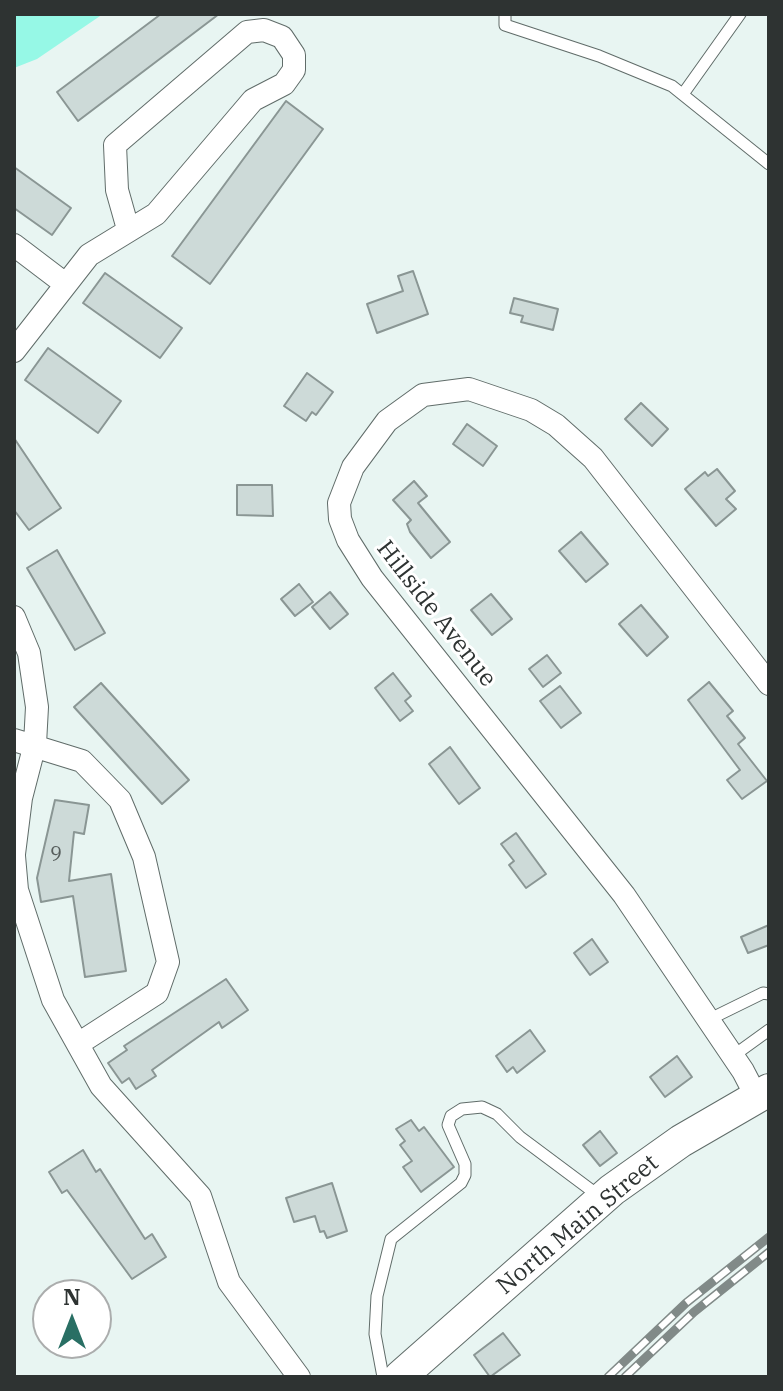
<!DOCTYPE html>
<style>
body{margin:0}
#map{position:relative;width:783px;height:1391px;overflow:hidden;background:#e8f5f2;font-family:"IBM Plex Serif",serif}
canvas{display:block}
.frame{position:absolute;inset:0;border:16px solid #2e3332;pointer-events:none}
.north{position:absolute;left:32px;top:1279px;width:80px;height:80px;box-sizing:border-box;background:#fff;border:2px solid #abadad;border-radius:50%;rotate:0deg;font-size:22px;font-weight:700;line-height:32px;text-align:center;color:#2e3332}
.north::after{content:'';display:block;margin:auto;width:28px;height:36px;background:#296f64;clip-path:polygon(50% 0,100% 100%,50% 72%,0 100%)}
</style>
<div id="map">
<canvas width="783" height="1391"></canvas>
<div class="frame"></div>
<div class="north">N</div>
</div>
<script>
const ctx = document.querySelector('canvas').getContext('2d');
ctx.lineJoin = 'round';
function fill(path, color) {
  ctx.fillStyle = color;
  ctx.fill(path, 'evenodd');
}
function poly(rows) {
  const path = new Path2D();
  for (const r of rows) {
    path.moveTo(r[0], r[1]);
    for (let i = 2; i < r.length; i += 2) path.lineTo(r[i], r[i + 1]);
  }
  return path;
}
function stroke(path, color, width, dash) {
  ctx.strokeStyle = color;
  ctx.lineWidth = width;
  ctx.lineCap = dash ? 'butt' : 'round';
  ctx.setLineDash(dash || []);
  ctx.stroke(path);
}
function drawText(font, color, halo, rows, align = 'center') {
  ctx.font = font + ' "IBM Plex Serif",serif';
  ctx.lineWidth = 6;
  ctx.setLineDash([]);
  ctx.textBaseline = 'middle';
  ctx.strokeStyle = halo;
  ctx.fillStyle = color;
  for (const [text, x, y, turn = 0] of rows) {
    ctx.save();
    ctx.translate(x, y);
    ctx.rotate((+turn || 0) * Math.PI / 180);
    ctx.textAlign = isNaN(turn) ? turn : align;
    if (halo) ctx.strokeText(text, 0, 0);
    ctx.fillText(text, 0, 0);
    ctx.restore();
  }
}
const green = poly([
 [14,14,103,14,37,59,14,68]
]);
const building = poly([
 [161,14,219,14,78,121,57,92,161,14],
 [286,101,323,129,210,284,172,256,286,101],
 [14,167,71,208,52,235,14,208,14,167],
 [413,271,428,314,377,333,367,304,403,291,398,276,413,271],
 [105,273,182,328,160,358,83,303,105,273],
 [514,298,558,309,553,330,521,322,523,316,510,313,514,298],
 [48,348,121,401,98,433,25,380,48,348],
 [307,373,333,392,316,415,312,412,306,421,284,406,307,373],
 [641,403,668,429,652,446,625,419,641,403],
 [467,424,497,446,483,466,453,444,467,424],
 [14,438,61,508,29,530,14,510,14,438],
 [717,469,735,491,726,499,736,509,716,526,685,489,705,472,708,476,717,469],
 [414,481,427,496,418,503,450,542,431,558,410,532,407,524,411,520,393,500,414,481],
 [237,485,272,485,273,516,237,515,237,485],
 [581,532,608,564,586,582,559,551,581,532],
 [57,550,105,633,75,650,27,568,57,550],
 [299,584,313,602,295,616,281,599,299,584],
 [330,592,348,614,330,629,312,607,330,592],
 [491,594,512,619,492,635,471,610,491,594],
 [641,605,668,637,647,656,619,624,641,605],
 [547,655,561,673,543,687,529,669,547,655],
 [393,673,411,696,405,701,413,711,400,721,375,688,393,673],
 [709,682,733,711,727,716,745,738,738,744,767,781,742,799,727,780,740,770,688,700,709,682],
 [101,683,189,780,162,804,74,707,101,683],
 [560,686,581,713,561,728,540,701,560,686],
 [450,747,480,788,459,804,429,764,450,747],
 [55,800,89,805,84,834,74,832,69,881,111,874,126,971,85,977,73,896,41,902,37,878,55,800],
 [516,833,546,874,526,888,509,865,514,861,501,844,516,833],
 [769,925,769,945,748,953,741,937,769,925],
 [592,939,608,962,590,975,574,953,592,939],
 [226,979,248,1010,222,1028,219,1022,152,1070,156,1076,136,1089,129,1078,122,1083,108,1063,127,1050,124,1046,226,979],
 [530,1030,545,1051,517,1073,513,1067,507,1072,496,1056,530,1030],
 [677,1056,692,1077,665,1097,650,1077,677,1056],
 [411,1120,419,1131,424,1127,454,1167,421,1192,403,1167,412,1161,400,1145,405,1141,396,1129,411,1120],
 [600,1131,617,1153,600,1166,583,1145,600,1131],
 [83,1150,96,1172,100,1169,145,1239,152,1234,166,1257,132,1279,67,1190,62,1193,49,1172,83,1150],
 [332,1183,347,1231,327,1238,324,1231,320,1232,315,1216,294,1222,286,1198,332,1183],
 [503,1333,520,1355,490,1377,474,1355,503,1333]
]);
const lane = poly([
 [505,14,505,25,599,56,672,86,769,164],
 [683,94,740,14],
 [708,1020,763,993,769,994],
 [733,1056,769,1030],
 [383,1377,375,1334,377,1296,391,1239,461,1183,465,1175,465,1164,448,1125,451,1116,462,1109,482,1107,497,1114,520,1137,599,1196]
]);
const street = poly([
 [14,245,64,283],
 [14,351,89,255,156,214,253,100,284,84,294,70,294,55,282,37,264,30,247,32,115,145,117,190,128,229],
 [14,617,29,653,37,707,35,744,21,798,14,854],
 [14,740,82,761,120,800,144,857,168,962,157,993,78,1044],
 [14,856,17,890,53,1000,101,1086,200,1196,229,1282,299,1377],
 [756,1096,743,1071,624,895,372,578,348,540,340,519,339,503,353,467,387,421,423,395,469,389,531,410,556,425,593,458,769,684]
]);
const secondary = poly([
 [400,1377,612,1190,681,1141,769,1090]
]);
const rail = poly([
 [608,1377,686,1303,769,1237],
 [625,1377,694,1312,769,1252]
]);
const numberNames = [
 ["9",56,855]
];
const streetNames = [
 ["Hillside Avenue",436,614,52],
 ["North Main Street",578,1225,-40]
];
fill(green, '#96f8e6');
fill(building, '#cddad8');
stroke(building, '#8a9694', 2);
stroke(lane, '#606c69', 13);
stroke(street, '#606c69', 24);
stroke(secondary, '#606c69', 34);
stroke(lane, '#fff', 11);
stroke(street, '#fff', 22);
stroke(secondary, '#fff', 32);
stroke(rail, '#818a88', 9);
stroke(rail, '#fff', 6, [18]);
drawText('20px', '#565d5c', null, numberNames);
drawText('24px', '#2e3332', '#fff', streetNames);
</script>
